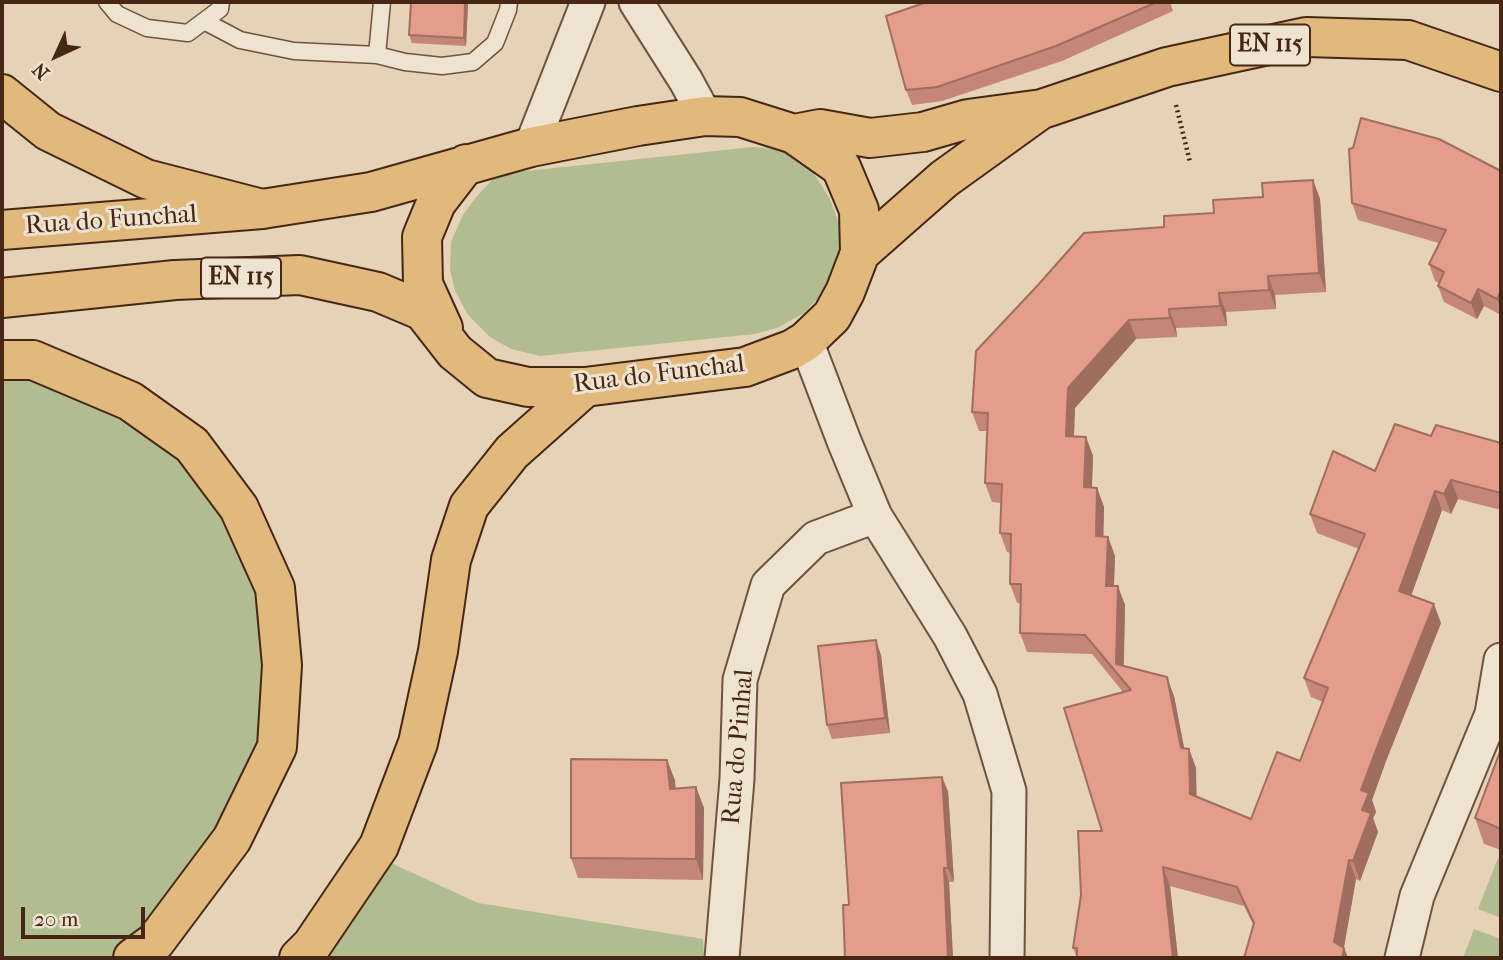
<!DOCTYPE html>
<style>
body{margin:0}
#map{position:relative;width:1503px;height:960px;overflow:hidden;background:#e5d2b7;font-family:"IM FELL French Canon",serif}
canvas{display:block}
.frame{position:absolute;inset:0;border:4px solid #462716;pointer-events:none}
.north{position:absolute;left:21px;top:21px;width:70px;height:70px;-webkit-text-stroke:5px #eee2d0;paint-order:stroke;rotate:225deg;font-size:19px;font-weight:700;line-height:28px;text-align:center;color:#462716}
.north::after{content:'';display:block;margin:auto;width:24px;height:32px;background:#462716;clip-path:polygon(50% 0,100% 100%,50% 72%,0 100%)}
.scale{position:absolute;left:21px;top:907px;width:124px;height:32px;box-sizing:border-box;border:4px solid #462716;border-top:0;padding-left:9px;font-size:21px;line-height:24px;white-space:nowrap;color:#462716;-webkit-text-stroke:5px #eee2d0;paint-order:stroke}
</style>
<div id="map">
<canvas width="1503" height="960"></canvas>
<div class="frame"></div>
<div class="north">N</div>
<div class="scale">20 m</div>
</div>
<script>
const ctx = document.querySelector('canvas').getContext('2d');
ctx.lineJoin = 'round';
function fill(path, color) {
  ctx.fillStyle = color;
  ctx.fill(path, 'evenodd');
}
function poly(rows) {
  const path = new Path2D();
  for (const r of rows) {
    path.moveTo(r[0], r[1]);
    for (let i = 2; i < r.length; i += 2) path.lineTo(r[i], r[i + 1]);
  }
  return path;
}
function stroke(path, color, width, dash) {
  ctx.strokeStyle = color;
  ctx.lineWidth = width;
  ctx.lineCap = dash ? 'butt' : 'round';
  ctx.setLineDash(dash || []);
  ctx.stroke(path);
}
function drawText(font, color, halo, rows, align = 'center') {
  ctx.font = font + ' "IM FELL French Canon",serif';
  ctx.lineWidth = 6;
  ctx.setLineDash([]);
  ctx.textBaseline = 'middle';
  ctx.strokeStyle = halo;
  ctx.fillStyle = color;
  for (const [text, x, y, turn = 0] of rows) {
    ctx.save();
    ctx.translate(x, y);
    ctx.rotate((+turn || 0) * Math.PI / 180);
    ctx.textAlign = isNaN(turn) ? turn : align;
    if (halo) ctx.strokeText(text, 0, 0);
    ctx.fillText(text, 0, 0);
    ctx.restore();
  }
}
const green = poly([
 [753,147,776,149,795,158,813,172,830,199,840,226,841,248,836,270,818,298,804,313,777,328,755,334,540,356,511,349,490,337,468,315,455,291,450,269,451,242,463,215,476,197,492,180,516,172],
 [2,365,179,436,247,526,282,665,256,789,133,958,2,958],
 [1498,858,1501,859,1501,918,1478,909],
 [391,863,478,903,703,939,704,958,328,958],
 [1474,929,1501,939,1501,958,1463,958]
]);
const path = poly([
 [1176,105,1190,162]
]);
const lane = poly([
 [107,2,117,14,147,28,188,33,220,9,221,2],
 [204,21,240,40,294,51,377,55,405,62,442,66,473,62,495,43,508,10,509,2],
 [377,55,382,2]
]);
const street = poly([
 [636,2,686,81,705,116],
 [531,147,588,2],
 [806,341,844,441,875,516,950,636,980,694,1009,791,1007,958],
 [722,958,737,779,740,680,768,585,816,538,875,516],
 [1402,958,1417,896,1492,714,1501,660]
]);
const primary = poly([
 [794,134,820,129,870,138,923,132,968,119,1042,109,1167,67,1306,37,1408,40,1501,72],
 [2,230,262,209,371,192,531,147,638,126,705,116,740,117,794,134,841,167,859,210,860,253,845,292,832,316,806,341,793,349,745,367,585,387,528,387,487,378,455,352,423,311,378,292,300,275,175,280,2,298],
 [860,253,944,179,1037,112],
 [443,328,423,284,422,237,436,203,466,164]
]);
const highway = poly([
 [2,94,48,131,146,179,262,209],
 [2,360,33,360,130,401,192,445,239,508,275,588,282,665,277,747,232,839,155,942,133,958],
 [299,958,312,945,379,846,418,743,438,651,451,560,469,506,512,452,585,387]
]);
const wall = poly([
 [468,2,466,46,412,43,409,35],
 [927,2,1170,2,1173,11,1062,61,942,101,912,105,906,90],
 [1501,171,1501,315,1484,306,1477,319,1444,302,1438,286,1439,283,1435,281,1429,264,1439,243,1358,220,1352,203],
 [1313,180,1320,199,1326,292,1275,295,1276,309,1226,312,1227,326,1176,328,1177,337,1136,339,1075,408,1074,436,1086,437,1093,456,1092,488,1097,488,1104,507,1103,537,1108,537,1115,556,1114,586,1125,605,1124,666,1174,696,1184,749,1189,749,1196,768,1196,797,1251,819,1300,761,1323,702,1311,697,1304,678,1359,549,1317,533,1310,514,1431,436,1501,443,1501,510,1458,499,1451,514,1442,510,1411,595,1441,623,1386,761,1372,800,1376,812,1373,818,1378,832,1360,881,1356,879,1344,947,1348,958,1244,958,1254,926,1244,906,1170,886,1178,958,1077,958,1073,948,1102,831,1123,692,1092,654,1027,652,1020,633,1021,603,1017,603,1010,584,1011,553,1007,552,1000,533,1001,503,992,502,985,483,987,431,979,431,972,412,1164,227,1214,213],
 [881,655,890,733,832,739,827,725],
 [1501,749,1501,850,1484,844,1475,818],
 [675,780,675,789,696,787,704,808,703,880,578,878,571,858],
 [948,791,954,882,949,882,953,958,849,905]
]);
const shadedWall = poly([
 [465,2,468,2,466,46,464,38],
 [1313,180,1320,199,1326,292,1319,273],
 [1268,276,1275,295,1276,309,1269,290],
 [1478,289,1484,306,1477,319,1471,303],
 [1501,290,1501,311,1497,299],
 [1219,293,1226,312,1227,326,1220,306],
 [1169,309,1176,328,1177,337,1170,318],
 [1129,320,1136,339,1075,408,1073,455,1066,436,1068,388],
 [1086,437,1093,456,1091,507,1084,487],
 [1451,480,1458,499,1451,514,1444,494],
 [1097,488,1104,507,1103,555,1096,536],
 [1435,491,1442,510,1406,610,1399,591],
 [1108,537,1115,556,1113,605,1106,586],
 [1118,586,1125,605,1123,681,1116,664],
 [1434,604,1441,623,1386,761,1372,800,1376,812,1373,818,1378,832,1360,881,1353,861,1362,810,1361,790,1379,742],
 [876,640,881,655,890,733,885,718],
 [1167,677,1174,696,1188,767,1181,748],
 [1189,749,1196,768,1197,814,1190,794],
 [667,760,675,780,677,810,670,789],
 [942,777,948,791,954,882,948,868],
 [696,787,704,808,703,880,696,859],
 [1349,860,1356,879,1342,958,1334,942],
 [1163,867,1170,886,1178,958,1173,958],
 [944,868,949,882,953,958,948,958],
 [1344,948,1348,958,1342,958]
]);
const building = poly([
 [411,2,465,2,464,38,409,35,411,2],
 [927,2,1157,2,1056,46,937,87,906,90,886,16,927,2],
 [1361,118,1439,139,1501,171,1501,290,1497,299,1478,289,1471,303,1438,286,1444,272,1429,264,1446,230,1352,203,1349,149,1353,148,1361,118],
 [1313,180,1319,273,1268,276,1269,290,1219,293,1220,306,1169,309,1170,318,1129,320,1068,388,1066,436,1086,437,1084,487,1097,488,1096,536,1108,537,1106,586,1118,586,1116,664,1167,677,1181,748,1189,749,1190,794,1251,819,1277,752,1300,761,1328,688,1304,678,1365,534,1310,514,1333,451,1375,471,1395,424,1431,436,1436,425,1501,443,1501,493,1451,480,1444,494,1435,491,1399,591,1434,604,1379,742,1361,790,1369,793,1362,810,1371,813,1353,861,1349,860,1334,942,1344,948,1342,958,1244,958,1254,923,1237,887,1163,867,1173,958,1077,958,1077,948,1073,948,1081,895,1078,831,1102,831,1064,708,1131,690,1085,635,1020,633,1021,584,1010,584,1011,534,1000,533,1002,484,985,483,988,413,972,412,976,351,1038,285,1084,233,1164,227,1164,216,1214,213,1213,200,1263,197,1262,183,1313,180],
 [876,640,885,718,827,725,818,646,876,640],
 [1501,749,1501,829,1475,818,1501,749],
 [571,759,667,760,670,789,696,787,696,859,571,858,571,759],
 [942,777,948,868,944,868,948,958,845,958,843,905,849,905,841,783,942,777]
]);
const shields = [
 [1270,45,80],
 [241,278,80]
];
const shieldNames = [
 ["EN 115",1270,45],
 ["EN 115",241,278]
];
const streetNames = [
 ["Rua do Funchal",111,221,-4],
 ["Rua do Funchal",659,375,-7],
 ["Rua do Pinhal",739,747,-85]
];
fill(green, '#b1bd90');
stroke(lane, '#6e523e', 19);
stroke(street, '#6e523e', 37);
stroke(primary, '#462716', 42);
stroke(highway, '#462716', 42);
stroke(path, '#462716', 4.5, [2, 3.5]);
stroke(lane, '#eee2d0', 16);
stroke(street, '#eee2d0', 33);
stroke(primary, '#e2b97c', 38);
stroke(highway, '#e2b97c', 38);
fill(wall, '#c48678');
fill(shadedWall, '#a06d61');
fill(building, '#e49c8b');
stroke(building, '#a06d61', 2);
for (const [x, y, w] of shields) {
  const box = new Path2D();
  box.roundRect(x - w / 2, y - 20.5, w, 41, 5);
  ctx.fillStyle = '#eee2d0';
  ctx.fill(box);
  stroke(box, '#462716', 2);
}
drawText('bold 24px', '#462716', null, shieldNames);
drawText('26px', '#462716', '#eee2d0', streetNames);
</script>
